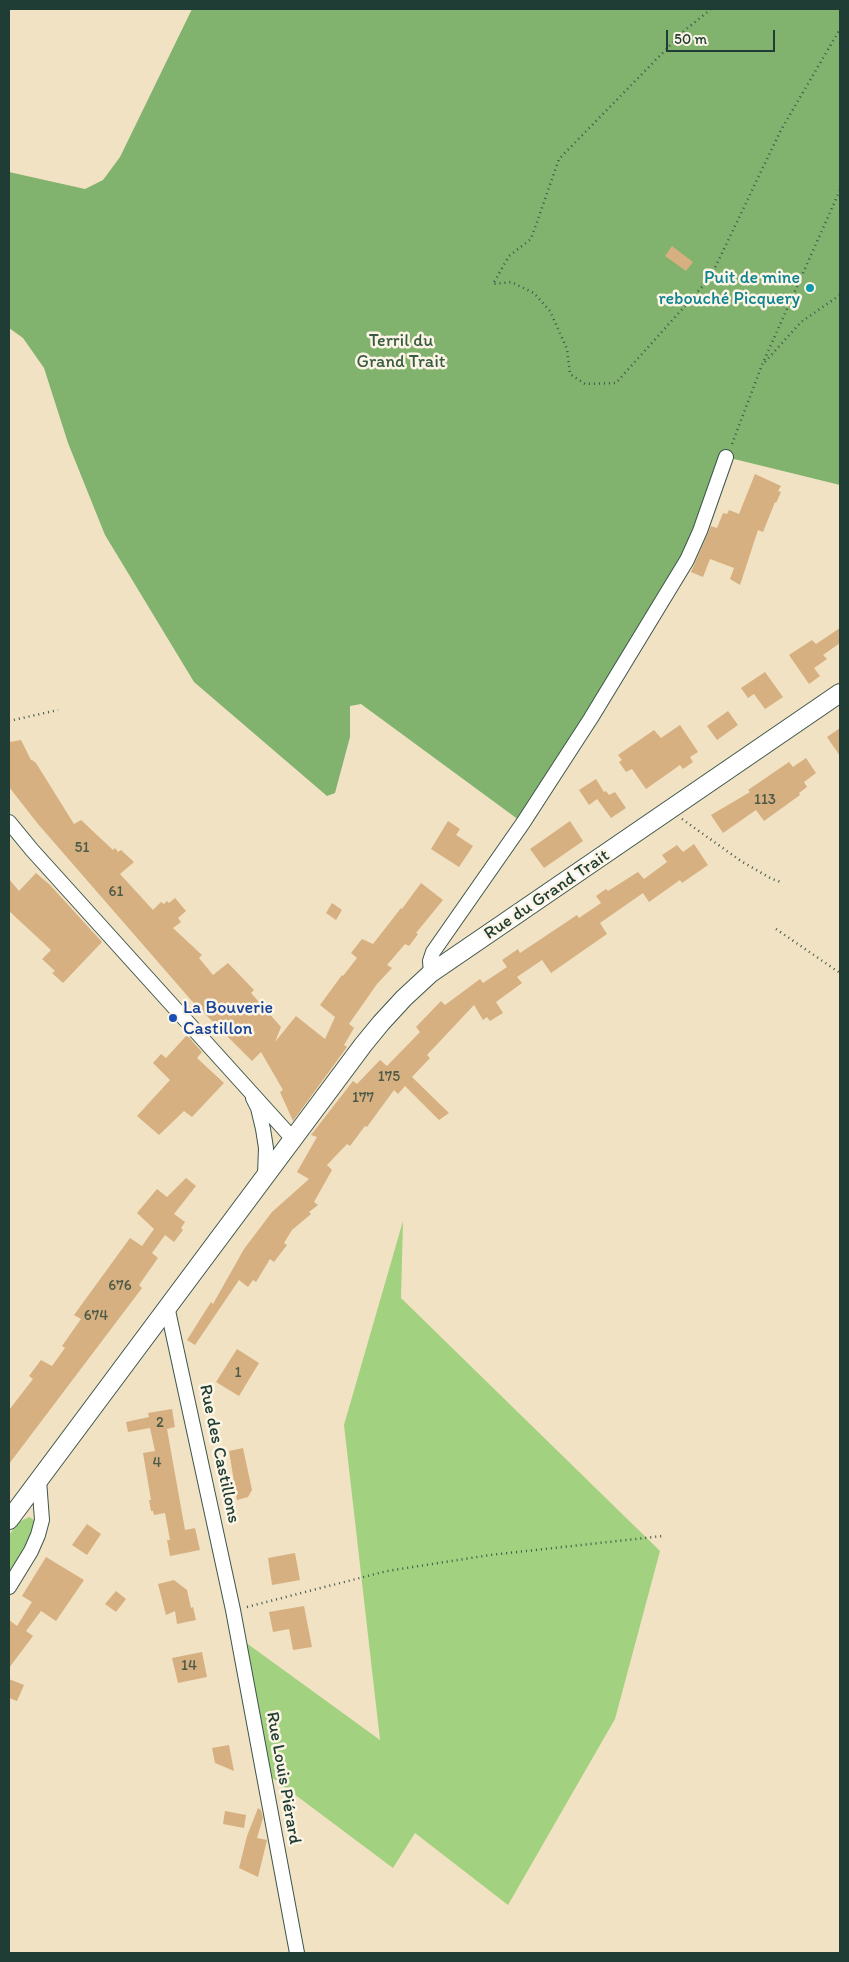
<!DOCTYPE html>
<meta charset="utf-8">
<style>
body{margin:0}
#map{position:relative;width:849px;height:1962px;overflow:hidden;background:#f1e2c4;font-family:Itim,sans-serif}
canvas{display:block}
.frame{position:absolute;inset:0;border:10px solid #1f3d34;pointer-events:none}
.scale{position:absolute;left:666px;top:30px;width:109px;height:22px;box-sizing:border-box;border:2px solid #1f3d34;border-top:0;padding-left:6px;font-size:15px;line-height:18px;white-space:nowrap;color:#1f3d34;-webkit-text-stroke:4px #fcf5e5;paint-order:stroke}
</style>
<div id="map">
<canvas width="849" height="1962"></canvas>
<div class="frame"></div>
<div class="scale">50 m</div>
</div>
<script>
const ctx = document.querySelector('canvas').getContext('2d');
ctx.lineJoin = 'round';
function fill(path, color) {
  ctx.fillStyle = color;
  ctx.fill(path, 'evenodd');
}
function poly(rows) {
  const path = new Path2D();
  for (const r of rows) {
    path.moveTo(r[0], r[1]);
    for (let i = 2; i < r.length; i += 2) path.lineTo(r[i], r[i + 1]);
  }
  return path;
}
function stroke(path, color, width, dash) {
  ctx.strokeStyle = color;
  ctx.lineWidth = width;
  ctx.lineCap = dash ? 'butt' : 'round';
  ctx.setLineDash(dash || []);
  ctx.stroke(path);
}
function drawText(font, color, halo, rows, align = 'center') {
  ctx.font = font + ' Itim,sans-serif';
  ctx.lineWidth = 5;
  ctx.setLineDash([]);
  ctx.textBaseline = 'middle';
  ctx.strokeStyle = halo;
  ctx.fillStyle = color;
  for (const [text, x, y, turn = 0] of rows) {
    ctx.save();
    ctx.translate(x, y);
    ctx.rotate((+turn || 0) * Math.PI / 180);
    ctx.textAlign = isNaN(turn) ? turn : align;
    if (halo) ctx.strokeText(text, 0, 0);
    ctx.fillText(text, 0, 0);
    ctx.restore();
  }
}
const green = poly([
 [403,1221,401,1298,660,1551,615,1719,508,1905,415,1833,393,1868,270,1776,245,1642,380,1740,344,1425],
 [29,1517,36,1521,38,1524,9,1583,9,1535,19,1522]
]);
const forest = poly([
 [192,9,840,9,840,485,726,457,700,531,523,823,361,704,350,706,350,737,335,793,327,796,194,682,105,535,68,443,44,368,23,338,9,328,9,172,85,189,103,180,120,157]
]);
const building = poly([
 [672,246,693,262,686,271,665,256],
 [755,474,781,486,778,491,781,492,776,503,775,502,763,532,758,530,740,585,730,579,734,568,710,559,703,577,691,572,711,526,717,528,723,513,727,514,729,510,739,514],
 [840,628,840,643,823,655,827,659,814,668,820,676,809,684,789,655,812,640,816,644],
 [765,672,783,697,765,709,754,694,748,698,741,688],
 [728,711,738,725,717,740,707,726],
 [680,725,698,752,690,757,693,762,683,769,680,765,646,789,632,769,626,772,619,762,622,760,618,755,654,730,661,738],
 [840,728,840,756,827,737],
 [21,740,31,760,32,760,36,763,74,824,81,820,113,850,115,848,118,852,121,850,134,862,120,874,153,910,161,902,164,904,167,901,169,903,175,898,186,911,178,918,181,922,173,928,202,955,199,958,213,975,228,963,254,990,251,993,281,1027,275,1042,296,1016,325,1039,335,1017,320,1005,342,975,343,976,357,958,351,953,362,939,373,944,401,908,402,909,421,883,443,900,416,933,418,934,409,946,405,944,387,965,392,968,377,984,349,1024,354,1028,344,1045,347,1047,293,1121,280,1092,283,1090,261,1052,252,1061,191,1000,38,824,9,787,9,742],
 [806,758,816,773,804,782,807,787,799,793,800,795,764,821,756,810,723,833,711,815,750,792,748,790,789,762,793,767],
 [596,779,604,792,606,791,609,795,615,792,626,808,611,818,597,799,589,805,579,790],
 [448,821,460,829,456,835,473,846,459,867,431,849],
 [570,821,583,841,544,868,530,849],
 [694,844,708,865,682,883,680,880,649,902,643,893,600,923,607,934,551,973,542,960,517,977,522,983,496,1002,503,1013,490,1021,487,1017,483,1020,474,1005,427,1055,430,1058,412,1077,449,1113,439,1120,405,1086,398,1094,394,1090,367,1127,365,1126,350,1146,347,1144,327,1165,332,1170,314,1202,318,1205,309,1212,311,1214,292,1230,284,1243,287,1245,274,1262,270,1259,256,1282,253,1280,248,1287,239,1280,195,1345,187,1340,211,1302,213,1304,244,1249,272,1212,309,1179,297,1172,317,1137,311,1135,353,1081,357,1084,380,1060,387,1066,420,1032,416,1027,441,1001,445,1005,480,979,483,983,507,967,502,960,518,949,520,953,577,915,579,918,601,903,596,896,606,889,608,891,638,872,644,879,667,862,662,855,677,845,683,852],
 [36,873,50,885,102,942,63,983,52,973,55,971,42,959,51,950,9,911,9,879,19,891],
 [332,903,342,910,336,920,326,913],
 [187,1035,202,1052,197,1058,224,1083,192,1117,184,1111,159,1135,137,1116,170,1080,153,1063,161,1054,166,1058],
 [186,1178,196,1186,174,1214,185,1222,181,1228,183,1230,174,1242,165,1235,152,1253,158,1258,139,1285,142,1288,9,1464,9,1410,33,1379,29,1376,41,1360,52,1366,65,1348,62,1346,81,1319,74,1315,130,1238,142,1246,154,1229,137,1213,157,1189,167,1197],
 [237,1349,259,1363,239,1396,216,1382],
 [172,1409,175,1427,167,1429,185,1530,195,1528,200,1550,170,1556,167,1540,170,1540,165,1513,154,1515,153,1511,151,1511,149,1500,151,1500,143,1453,155,1451,150,1428,128,1432,126,1422,149,1417,148,1413],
 [243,1448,252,1490,248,1497,237,1500,229,1451],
 [87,1524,101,1534,87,1555,72,1545],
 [295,1553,300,1580,272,1585,268,1558],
 [46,1557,84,1580,56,1621,41,1611,26,1631,33,1636,9,1668,9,1620,17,1626,32,1602,22,1596],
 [174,1580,187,1590,191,1608,193,1607,196,1620,177,1624,175,1611,166,1615,158,1584],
 [116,1591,126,1599,116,1612,105,1604],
 [304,1606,312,1647,293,1650,289,1629,273,1632,269,1612],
 [202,1652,207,1677,178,1683,172,1658],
 [9,1679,24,1685,17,1701,9,1698],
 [229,1745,234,1771,215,1763,212,1748],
 [258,1808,261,1810,263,1818,257,1838,267,1840,258,1877,239,1868,247,1836],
 [225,1811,246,1815,244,1828,223,1824]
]);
const path = poly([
 [711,9,684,31,559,159,531,239,509,256,493,284,511,282,534,293,550,311,567,349,570,374,585,384,616,383,710,278,781,130,840,29],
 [765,362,801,322,840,295],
 [732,444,762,365,840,190],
 [9,721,58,710],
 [682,819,741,861,772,879,781,882],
 [776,929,840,973],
 [247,1607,387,1571,490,1555,663,1536]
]);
const minor = poly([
 [9,822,32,850,293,1139],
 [431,973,430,961,433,952,523,823,591,718,687,560,700,531,726,457],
 [253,1098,258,1108,263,1129,266,1148,265,1175],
 [167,1306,233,1610,297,1953],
 [9,1587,31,1551,38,1535,42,1520,39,1480]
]);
const tertiary = poly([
 [9,1520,363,1045,381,1023,404,998,431,973,840,693]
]);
const markers = [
 [810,288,5,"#0f9aa8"],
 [173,1018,5,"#1a4fb4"]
];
const numberNames = [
 ["113",765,800],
 ["51",82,848],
 ["61",116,892],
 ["175",389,1077],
 ["177",363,1098],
 ["676",120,1286],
 ["674",96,1316],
 ["1",238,1373],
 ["2",160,1423],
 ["4",157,1463],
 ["14",189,1666]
];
const cultureNames = [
 ["Puit de mine",800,278],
 ["rebouché Picquery",800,299]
];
const parkNames = [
 ["Terril du",401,341],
 ["Grand Trait",401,362]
];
const streetNames = [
 ["Rue du Grand Trait",547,895,-34],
 ["Rue des Castillons",219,1454,78],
 ["Rue Louis Piérard",283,1778,80]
];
const transitNames = [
 ["La Bouverie",183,1008],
 ["Castillon",183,1029]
];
fill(green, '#a2d17f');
fill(forest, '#81b36e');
fill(building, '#d6b081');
stroke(minor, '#3e564a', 16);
stroke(tertiary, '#3e564a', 20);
stroke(path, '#3e564a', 2.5, [1, 4]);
stroke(minor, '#fff', 14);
stroke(tertiary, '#fff', 18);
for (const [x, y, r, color] of markers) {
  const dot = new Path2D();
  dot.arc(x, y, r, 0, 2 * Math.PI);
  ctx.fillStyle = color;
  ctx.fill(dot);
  stroke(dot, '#fcf5e5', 2);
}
drawText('15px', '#4d5a47', null, numberNames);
drawText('18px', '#0d838f', '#fcf5e5', cultureNames, 'right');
drawText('18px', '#395b43', '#fcf5e5', parkNames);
drawText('18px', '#1f3d34', '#fcf5e5', streetNames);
drawText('18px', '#164399', '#fcf5e5', transitNames, 'left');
</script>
